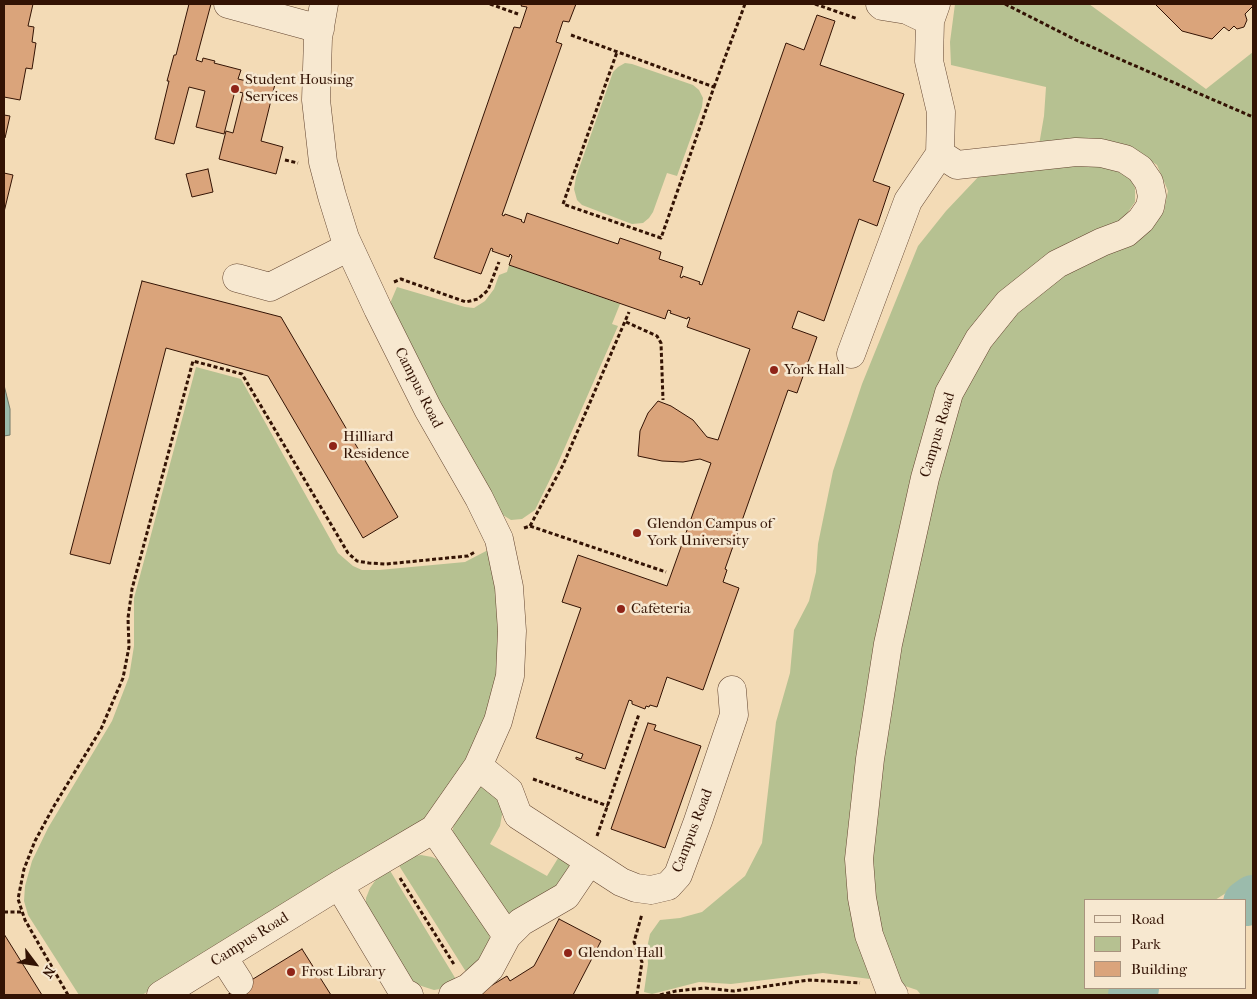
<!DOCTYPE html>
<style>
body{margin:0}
#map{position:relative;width:1257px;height:999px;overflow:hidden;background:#f3dbb6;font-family:"IM FELL French Canon",serif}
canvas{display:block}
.frame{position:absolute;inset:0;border:5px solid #331304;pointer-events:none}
.legend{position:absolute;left:1084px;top:899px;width:162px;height:90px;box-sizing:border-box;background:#f7e8d0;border:1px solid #a9937e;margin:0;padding:6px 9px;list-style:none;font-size:15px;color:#331304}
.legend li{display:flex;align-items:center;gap:10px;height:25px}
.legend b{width:25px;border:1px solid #a9937e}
.north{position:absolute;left:10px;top:939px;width:50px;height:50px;-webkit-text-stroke:4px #f7e8d0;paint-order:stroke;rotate:121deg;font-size:14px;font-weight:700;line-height:20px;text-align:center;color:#331304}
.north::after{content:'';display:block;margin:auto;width:18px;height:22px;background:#331304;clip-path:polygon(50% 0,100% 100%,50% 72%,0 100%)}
</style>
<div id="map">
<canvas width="1257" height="999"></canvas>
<div class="frame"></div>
<ul class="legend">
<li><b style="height:6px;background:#f7e8d0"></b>Road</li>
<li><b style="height:14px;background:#b6c191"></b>Park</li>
<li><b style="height:14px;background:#daa47b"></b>Building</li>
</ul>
<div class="north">N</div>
</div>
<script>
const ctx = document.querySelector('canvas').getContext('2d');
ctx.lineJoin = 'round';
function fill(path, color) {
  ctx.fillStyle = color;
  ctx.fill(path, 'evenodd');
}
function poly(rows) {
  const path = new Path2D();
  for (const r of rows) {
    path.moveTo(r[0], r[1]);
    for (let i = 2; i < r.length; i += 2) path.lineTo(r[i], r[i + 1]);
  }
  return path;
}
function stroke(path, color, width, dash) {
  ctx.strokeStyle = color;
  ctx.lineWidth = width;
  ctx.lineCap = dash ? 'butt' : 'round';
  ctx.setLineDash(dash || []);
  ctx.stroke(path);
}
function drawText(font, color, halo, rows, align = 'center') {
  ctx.font = font + ' "IM FELL French Canon",serif';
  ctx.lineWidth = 5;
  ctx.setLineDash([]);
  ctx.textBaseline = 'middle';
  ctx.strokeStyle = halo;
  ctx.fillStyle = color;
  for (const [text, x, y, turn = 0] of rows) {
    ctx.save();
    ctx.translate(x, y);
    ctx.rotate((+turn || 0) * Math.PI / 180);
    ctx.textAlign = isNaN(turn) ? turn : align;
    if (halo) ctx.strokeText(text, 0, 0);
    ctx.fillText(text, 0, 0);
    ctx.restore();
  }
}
const green = poly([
 [955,4,1089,4,1206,89,1253,52,1253,880,1237,886,1215,900,1086,900,1086,988,1114,988,1111,995,921,995,917,990,899,984,879,932,871,880,871,835,898,648,951,417,989,338,1060,273,1150,228,1164,211,1168,191,1157,165,1133,149,1039,145,1044,116,1046,87,951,65,950,42],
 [625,63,632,64,693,85,699,90,703,98,702,107,677,176,667,173,653,212,649,218,643,223,632,224,582,205,577,200,574,189,576,177,613,72,618,67],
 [1084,161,1129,174,1135,188,1135,202,1123,219,951,368,853,914,870,979,823,973,731,984,699,982,652,994,644,992,648,964,647,948,650,934,660,920,680,918,702,912,745,876,762,843,776,722,790,673,794,630,809,601,816,572,818,544,833,471,862,384,918,246,946,211,981,174],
 [509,265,620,304,612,324,618,326,558,463,535,510,522,519,511,520,498,512,452,433,392,309,391,301,397,287,465,307,474,308,485,301,494,289,499,275,507,272],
 [196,367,241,379,338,553,353,566,362,570,379,570,465,562,490,549,499,587,501,658,482,728,468,758,430,813,411,832,142,995,79,995,28,915,24,901,25,886,32,861,48,828,112,721,129,677,134,646,134,598],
 [476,786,489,788,504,804,500,826,490,844,547,876,560,855,567,860,571,868,570,880,516,915,506,915,452,834,455,818],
 [421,855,432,857,443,862,488,928,491,945,468,975,398,864,410,857],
 [389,869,457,981,445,988,434,990,412,983,366,906,366,898,370,888,377,878]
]);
const water = poly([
 [4,385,10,409,10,435,4,436,4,385]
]);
const river = poly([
 [1246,903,1253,898],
 [1131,995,1136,988]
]);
const building = poly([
 [4,4,33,4,28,26,34,27,32,42,36,43,32,69,26,68,20,100,4,97,4,4],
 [189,4,211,4,196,60,202,62,203,58,215,61,214,63,241,70,238,79,247,81,249,73,276,80,261,141,283,147,276,174,219,159,226,131,233,133,243,93,235,91,224,134,196,127,205,91,189,87,174,144,155,139,169,81,167,81,174,55,176,55,189,4],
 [522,4,576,4,569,22,563,21,556,42,562,44,502,215,504,216,505,214,522,220,521,221,524,223,527,213,618,244,620,238,661,252,659,259,683,267,680,277,682,278,683,276,700,282,699,284,702,285,786,43,804,50,817,15,835,21,820,65,904,94,873,181,890,187,877,226,859,219,824,321,798,311,792,328,817,337,797,393,788,390,725,569,727,570,723,582,739,588,703,690,667,677,657,707,650,705,649,707,646,706,645,709,632,704,632,701,629,700,605,769,576,759,576,757,581,759,583,754,536,738,581,608,562,602,578,555,667,586,711,463,700,459,683,462,662,461,638,456,640,431,648,413,658,401,671,406,693,420,707,437,718,440,750,349,687,327,690,318,688,317,687,319,670,313,671,311,668,310,665,319,509,265,512,256,510,254,509,257,492,251,493,249,491,248,481,274,434,258,514,27,520,28,527,7,521,6,522,4],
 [1155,4,1253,4,1253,6,1245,14,1247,20,1244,27,1237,29,1234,26,1229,31,1224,27,1212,39,1182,31,1155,4],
 [4,115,10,116,5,138,4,138,4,115],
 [208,169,213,192,192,197,186,174,208,169],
 [4,173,13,175,4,212,4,173],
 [142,281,281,317,398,517,363,538,268,376,166,348,110,564,70,554,142,281],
 [648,723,656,725,654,730,701,746,665,848,611,829,648,723],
 [559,919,601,941,573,995,476,995,507,976,510,981,534,966,559,919],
 [4,934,42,995,4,995,4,934],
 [302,949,331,995,227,995,302,949]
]);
const path = poly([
 [490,4,518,14],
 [815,4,858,19],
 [1005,4,1078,41,1253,117],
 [571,35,714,87,661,238,563,204,617,52],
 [714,87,745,4],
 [285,160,298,163],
 [394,282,401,279,466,302,478,299,488,290,499,262],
 [626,322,657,336,661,343,663,400],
 [530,526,563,465,629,312],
 [524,528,530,526,666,572],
 [533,779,608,806],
 [597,836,639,714],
 [400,878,455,966],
 [4,912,22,912],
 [68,995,25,920,18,899,24,869,35,841,54,806,101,729,123,678,129,647,128,618,132,589,193,361,242,374,348,553,357,561,369,563,386,564,468,556,475,552],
 [637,995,642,962,634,942,642,914],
 [660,995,676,991,705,988,734,991,809,980,860,983]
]);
const minor = poly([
 [228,4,320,29],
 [880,4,882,6,907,10,930,21],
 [237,278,270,287,349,247],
 [851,354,908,201,940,154,941,112,929,61,930,21,936,4],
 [478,766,509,791,518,815,621,882,636,888,651,890,668,886,678,875,698,821,734,715,732,690],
 [434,829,507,936],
 [339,885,403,992,409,995],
 [223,957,239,982],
 [161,995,339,885,434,829,478,766,498,721,510,676,512,631,509,587,499,539,479,498,428,409,378,309,345,238,332,196,323,162,316,100,318,38,324,4],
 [453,995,468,988,490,968,507,936,521,922,566,896,589,862],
 [894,995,889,988,869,935,862,898,859,859,870,759,888,644,925,478,949,393,979,339,1008,303,1057,264,1102,242,1126,233,1141,220,1150,207,1152,196,1149,182,1140,169,1125,159,1101,153,1076,152,957,165,940,154]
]);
const markers = [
 [235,89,5,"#8f2418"],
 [774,370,5,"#8f2418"],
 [333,446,5,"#8f2418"],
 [637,533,5,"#8f2418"],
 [621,609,5,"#8f2418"],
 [568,953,5,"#8f2418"],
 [291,972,5,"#8f2418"]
];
const poiNames = [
 ["Student Housing",245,80],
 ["Services",245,97],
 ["York Hall",784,370],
 ["Hilliard",343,437],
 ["Residence",343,454],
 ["Glendon Campus of",647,524],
 ["York University",647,541],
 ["Cafeteria",631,609],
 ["Glendon Hall",578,953],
 ["Frost Library",301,972]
];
const streetNames = [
 ["Campus Road",418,388,63],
 ["Campus Road",938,435,-73],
 ["Campus Road",693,831,-69],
 ["Campus Road",250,940,-32]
];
fill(green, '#b6c191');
fill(water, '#9bbbac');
stroke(water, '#717869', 1);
stroke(river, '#9bbbac', 46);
fill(building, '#daa47b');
stroke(building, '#331304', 1);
stroke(minor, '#634530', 29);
stroke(path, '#331304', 3, [4, 2.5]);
stroke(minor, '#f7e8d0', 28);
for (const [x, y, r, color] of markers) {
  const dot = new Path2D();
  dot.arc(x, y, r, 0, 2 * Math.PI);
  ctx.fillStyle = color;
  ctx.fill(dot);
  stroke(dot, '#f7e8d0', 2);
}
drawText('15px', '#331304', '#f7e8d0', poiNames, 'left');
drawText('15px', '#331304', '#f7e8d0', streetNames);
</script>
